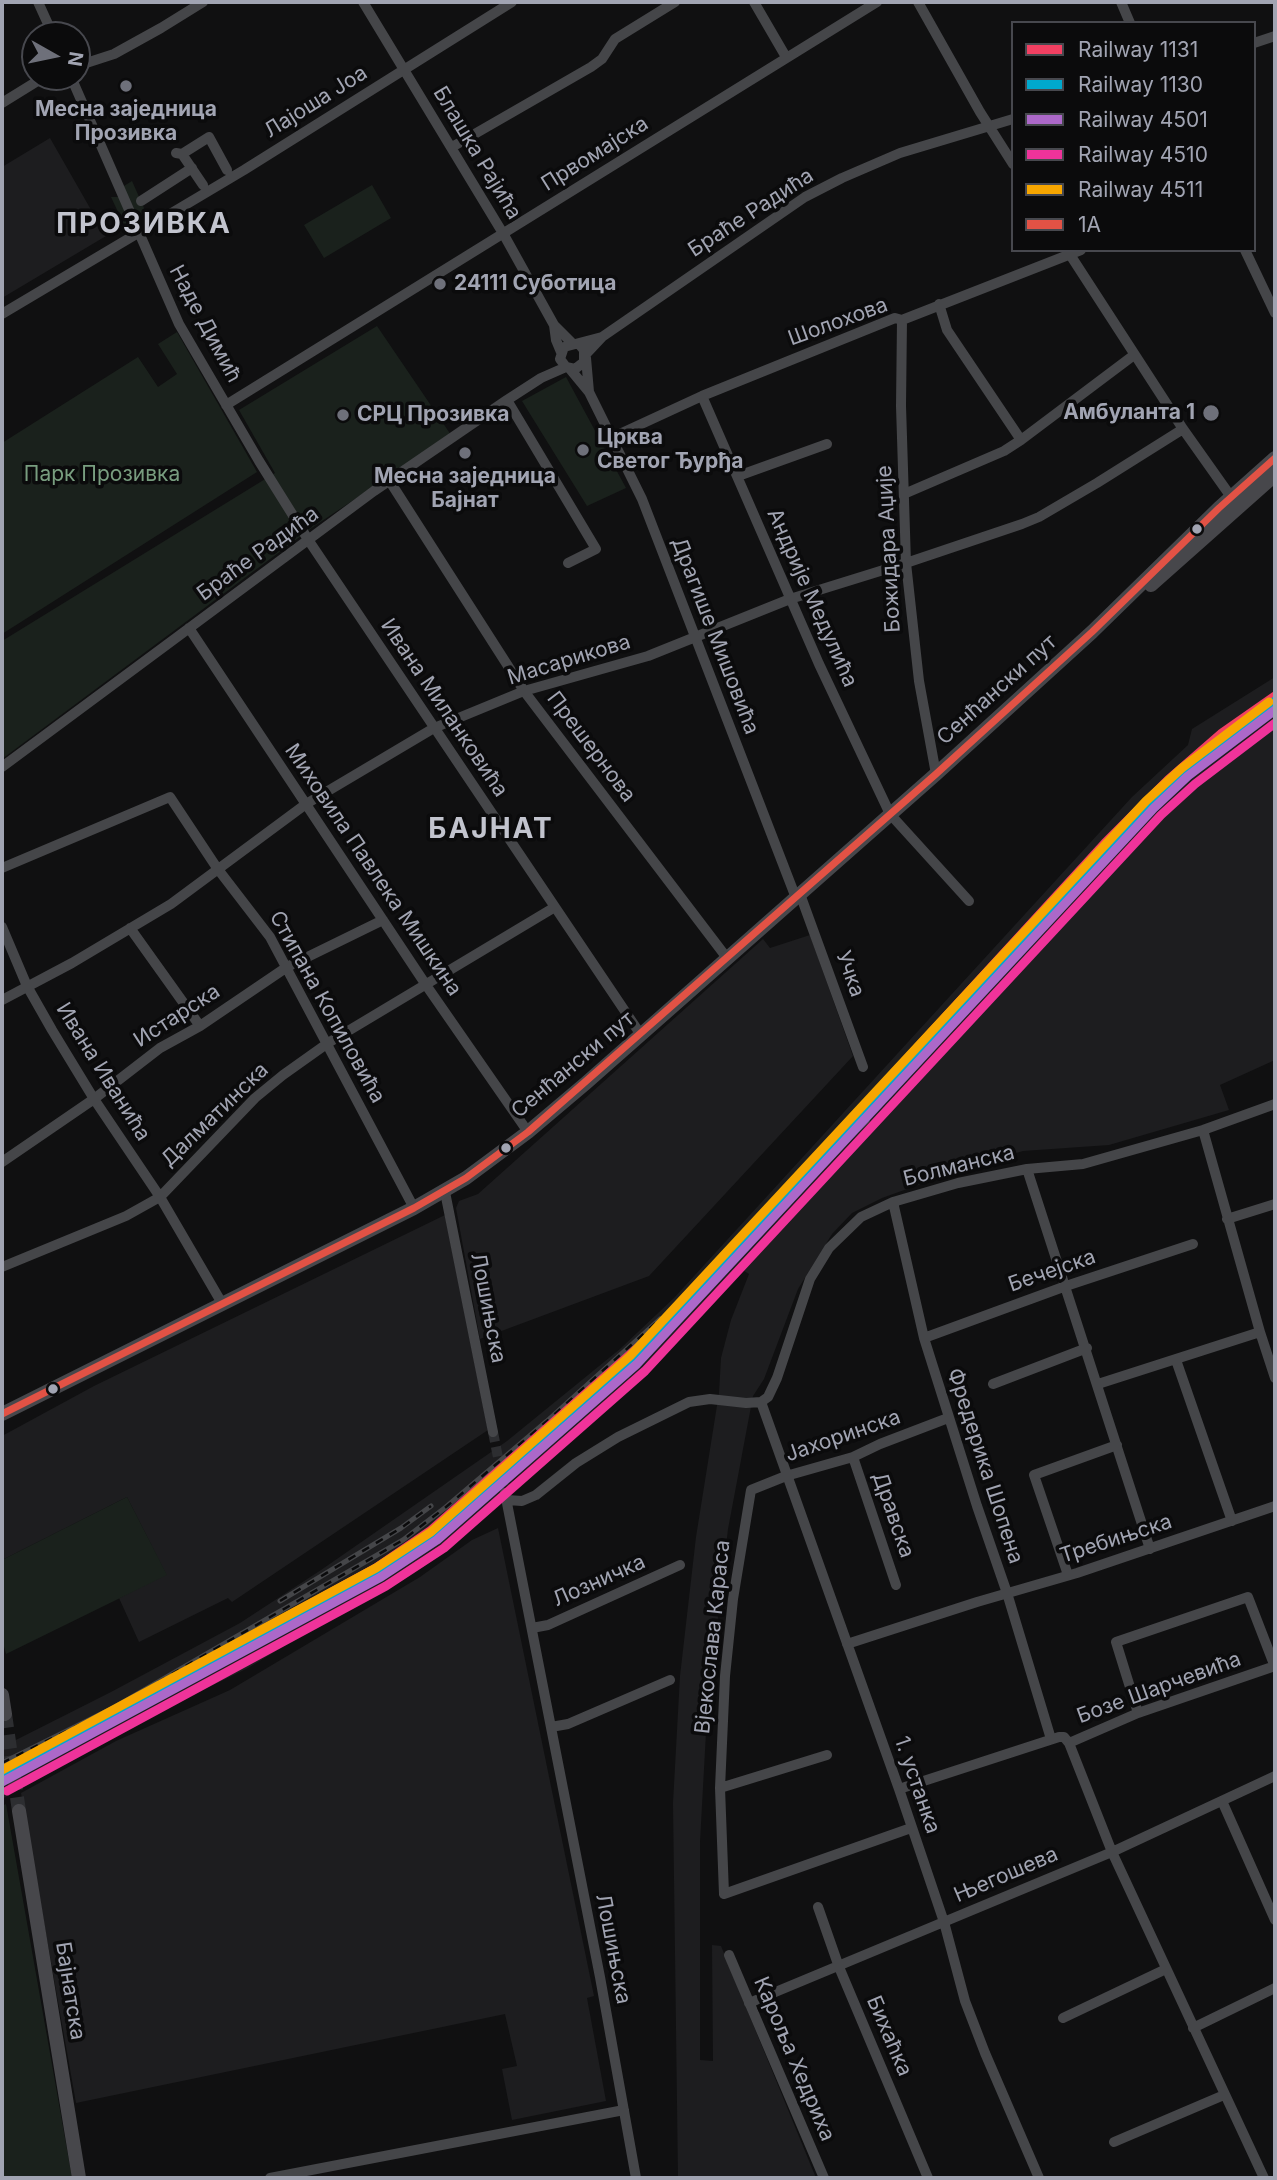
<!DOCTYPE html>
<meta charset="utf-8">
<style>
body{margin:0}
#map{position:relative;width:1277px;height:2180px;overflow:hidden;background:#101011;font-family:Inter,sans-serif}
canvas{display:block}
.frame{position:absolute;inset:0;border:4px solid #a1a4b2;pointer-events:none}
.legend{position:absolute;left:1011px;top:21px;width:245px;height:231px;box-sizing:border-box;background:#0b0b0c;border:2px solid #47484e;margin:0;padding:9px 12px;list-style:none;font-size:21px;color:#a1a4b2}
.legend li{display:flex;align-items:center;gap:14px;height:35px}
.legend b{width:35px;border:2px solid #47484e}
.north{position:absolute;left:21px;top:21px;width:70px;height:70px;box-sizing:border-box;background:#0b0b0c;border:2px solid #47484e;border-radius:50%;rotate:99deg;font-size:19px;font-weight:700;line-height:28px;text-align:center;color:#a1a4b2}
.north::after{content:'';display:block;margin:auto;width:24px;height:32px;background:#6e707a;clip-path:polygon(50% 0,100% 100%,50% 72%,0 100%)}
</style>
<div id="map">
<canvas width="1277" height="2180"></canvas>
<div class="frame"></div>
<ul class="legend">
<li><b style="height:9px;background:#f24062"></b>Railway 1131</li>
<li><b style="height:9px;background:#00a9ce"></b>Railway 1130</li>
<li><b style="height:9px;background:#ac68c9"></b>Railway 4501</li>
<li><b style="height:9px;background:#ef339a"></b>Railway 4510</li>
<li><b style="height:9px;background:#f7a600"></b>Railway 4511</li>
<li><b style="height:9px;background:#e25245"></b>1A</li>
</ul>
<div class="north">N</div>
</div>
<script>
const ctx = document.querySelector('canvas').getContext('2d');
ctx.lineJoin = 'round';
function fill(path, color) {
  ctx.fillStyle = color;
  ctx.fill(path, 'evenodd');
}
function poly(rows) {
  const path = new Path2D();
  for (const r of rows) {
    path.moveTo(r[0], r[1]);
    for (let i = 2; i < r.length; i += 2) path.lineTo(r[i], r[i + 1]);
  }
  return path;
}
function stroke(path, color, width, dash) {
  ctx.strokeStyle = color;
  ctx.lineWidth = width;
  ctx.lineCap = dash ? 'butt' : 'round';
  ctx.setLineDash(dash || []);
  ctx.stroke(path);
}
function drawText(font, color, halo, rows, align = 'center') {
  ctx.font = font + ' Inter,sans-serif';
  ctx.lineWidth = 7;
  ctx.setLineDash([]);
  ctx.textBaseline = 'middle';
  ctx.strokeStyle = halo;
  ctx.fillStyle = color;
  for (const [text, x, y, turn = 0] of rows) {
    ctx.save();
    ctx.translate(x, y);
    ctx.rotate((+turn || 0) * Math.PI / 180);
    ctx.textAlign = isNaN(turn) ? turn : align;
    if (halo) ctx.strokeText(text, 0, 0);
    ctx.fillText(text, 0, 0);
    ctx.restore();
  }
}
const built = poly([
 [50,138,106,236,2,298,2,167],
 [1275,677,1275,1060,1220,1085,1229,1110,1109,1145,1023,1151,968,1167,882,1198,852,1213,832,1234,798,1289,764,1379,753,1396,728,1529,707,1714,700,1842,700,2060,713,2061,712,1945,721,1946,816,2178,678,2178,673,1803,680,1676,696,1537,719,1393,721,1358,731,1320,749,1274,741,1269,682,1334,620,1391,511,1482,460,1534,393,1580,248,1668,115,1733,57,1769,2,1799,2,1747,111,1692,240,1623,321,1570,507,1441,620,1349,674,1298,1132,797,1188,745,1192,729],
 [810,935,853,1056,649,1276,480,1339,456,1208,459,1201,478,1194,763,939,770,948],
 [445,1215,488,1430,232,1602,228,1598,139,1642,119,1598,166,1574,127,1497,2,1560,2,1436,94,1386],
 [498,1528,594,1996,587,1998,606,2101,512,2120,502,2069,517,2066,505,2014,76,2103,21,1793,116,1741,230,1690,420,1577,472,1540]
]);
const green = poly([
 [132,181,148,217,126,229,111,197,122,197,119,189],
 [372,185,391,218,324,258,304,225],
 [377,326,451,435,313,527,2,759,2,641,275,473,239,410],
 [177,332,257,472,2,634,2,443,138,357,158,387,177,374,158,344],
 [566,377,626,488,587,506,522,401],
 [127,1497,167,1575,6,1654,2,1639,2,1560],
 [6,1804,72,2178,2,2178,2,1806]
]);
const minorTunnel = poly([
 [493,1432,505,1493]
]);
const majorTunnel = poly([
 [5,1714,19,1811]
]);
const minor = poly([
 [38,2,53,35],
 [363,2,504,235,554,325,572,343],
 [754,2,786,57],
 [918,2,980,112,1013,164],
 [1121,2,1130,23],
 [1254,43,1275,36],
 [77,66,114,54,161,28,203,2],
 [71,77,179,324,259,461,309,541,641,1035],
 [2,103,44,77],
 [452,147,591,67,602,59,615,39,675,2],
 [176,153,182,154,209,137,227,170],
 [182,154,203,185],
 [141,201,192,168],
 [1067,250,1183,429,1234,501],
 [1245,250,1275,313],
 [939,304,947,330,1021,440],
 [2,314,244,170,512,2],
 [902,320,901,406,906,563,919,681,936,774],
 [554,325,556,340,561,352],
 [579,344,584,350,584,362,575,369,566,367,560,359,564,347,602,337],
 [586,354,602,337,805,197,842,178,900,153,1013,119],
 [586,358,589,392],
 [570,369,589,392,642,499,796,898],
 [702,396,819,664,890,814,969,901],
 [507,400,596,549,568,563],
 [226,405,877,2],
 [611,438,702,396,895,318,902,320,1081,250],
 [738,476,827,444],
 [389,480,524,691,727,958],
 [904,494,1004,451,1021,440,1134,355],
 [189,628,426,985,528,1132],
 [2,767,374,491,507,400,541,378,566,367],
 [2,868,170,797,217,868,270,937,414,1208],
 [800,894,863,1067],
 [2,927,27,986,52,1030,94,1099,160,1197,223,1305],
 [130,928,200,1026],
 [2,1000,72,963,171,904,306,804,434,728,524,691,648,656,790,599,906,563,1022,524,1039,517,1097,483,1183,429],
 [1203,1130,1260,1332,1275,1378],
 [2,1162,94,1099,160,1048,200,1026,287,967,383,920],
 [1027,1169,1150,1549],
 [445,1192,493,1432],
 [893,1202,924,1338,977,1506,1007,1593,1051,1739],
 [1227,1219,1275,1204],
 [2,1267,126,1216,160,1197,255,1098,283,1075,328,1043,555,907],
 [924,1338,1066,1286,1193,1244],
 [1176,1360,1232,1521],
 [993,1384,1087,1348],
 [1098,1384,1260,1332],
 [761,1402,899,1789,944,1922,965,2001,985,2053,1039,2178],
 [761,1402,768,1397,777,1378,810,1279,829,1248,861,1217,893,1202,958,1183,1027,1169,1083,1164,1203,1130,1275,1104],
 [853,1457,896,1585],
 [505,1493,600,1977,636,2178],
 [507,1500,522,1501,536,1495,576,1463,618,1437,689,1402,710,1399,746,1403,761,1402],
 [1068,1575,1034,1475,1117,1445],
 [532,1628,548,1625,680,1565],
 [847,1644,977,1602,1077,1573,1275,1506],
 [1138,1713,1116,1642,1248,1597,1275,1667],
 [551,1727,568,1724,670,1680],
 [1069,1743,1112,1852,1264,2178],
 [720,1788,827,1755],
 [899,1789,1059,1737,1064,1737,1069,1743,1138,1713,1275,1666],
 [1222,1801,1275,1920],
 [911,1828,724,1894,720,1788,725,1676,733,1599,751,1490,786,1476,853,1457,880,1444,948,1418],
 [818,1907,839,1967,928,2178],
 [729,1955,824,2178],
 [749,2003,1112,1852,1275,1776],
 [1063,2018,1166,1969],
 [1193,2028,1275,1988],
 [1114,2142,1224,2095],
 [270,2178,624,2110]
]);
const major = poly([
 [1151,585,1275,475],
 [2,1414,414,1208,466,1178,528,1132,586,1083,936,774,1092,632,1219,508,1275,458],
 [2,1695,5,1714],
 [19,1811,79,2178]
]);
const rail = poly([
 [765,1218,867,1121],
 [280,1601,401,1528,431,1506],
 [2,1763,115,1707,403,1540,446,1507,547,1421,660,1319]
]);
const bus1 = poly([
 [2,1414,414,1208,466,1178,528,1132,936,774,1092,632,1219,508,1275,458]
]);
const rail1 = poly([
 [2,1776,94,1722,376,1568,430,1531,661,1327,1105,843,1168,780,1222,733,1275,696]
]);
const rail2 = poly([
 [2,1779,378,1573,409,1554,452,1520,663,1331,1149,805,1194,763,1275,701]
]);
const rail3 = poly([
 [2,1782,381,1577,437,1540,637,1364,1154,808,1188,776,1275,710]
]);
const rail4 = poly([
 [7,1791,386,1586,444,1548,645,1371,1161,815,1195,784,1275,723]
]);
const rail5 = poly([
 [2,1770,376,1568,431,1532,630,1356,1146,801,1182,768,1269,702]
]);
const markers = [
 [126,86,7,"#6e707a"],
 [440,284,7,"#6e707a"],
 [1211,413,9,"#6e707a"],
 [343,415,7,"#6e707a"],
 [583,450,7,"#6e707a"],
 [465,453,7,"#6e707a"],
 [1197,529,6,"#a1a4b2"],
 [506,1148,6,"#a1a4b2"],
 [53,1389,6,"#a1a4b2"]
];
const streetNames = [
 ["Лајоша Јоа",316,102,-32],
 ["Блашка Рајића",477,153,59],
 ["Првомајска",595,154,-32],
 ["Браће Радића",751,213,-33],
 ["Шолохова",838,322,-20],
 ["Наде Димић",205,324,62],
 ["Божидара Аџије",889,549,-93],
 ["Браће Радића",258,554,-36],
 ["Андрије Медулића",812,598,66],
 ["Драгише Мишовића",715,636,69],
 ["Масарикова",569,660,-17],
 ["Сенћански пут",997,690,-42],
 ["Ивана Миланковића",444,708,56],
 ["Прешернова",591,747,53],
 ["Миховила Павлека Мишкина",373,870,56],
 ["Учка",850,974,70],
 ["Стипана Копиловића",327,1007,61],
 ["Истарска",177,1016,-33],
 ["Сенћански пут",573,1065,-40],
 ["Ивана Иванића",103,1072,58],
 ["Далматинска",215,1115,-44],
 ["Болманска",959,1166,-14],
 ["Бечејска",1052,1271,-19],
 ["Лошињска",488,1308,79],
 ["Јахоринска",843,1436,-19],
 ["Фредерика Шопена",985,1466,72],
 ["Дравска",893,1515,71],
 ["Требињска",1116,1539,-18],
 ["Лозничка",599,1581,-24],
 ["Вјекослава Караса",713,1637,-84],
 ["Бозе Шарчевића",1159,1688,-20],
 ["1. устанка",917,1785,71],
 ["Његошева",1006,1875,-23],
 ["Лошињска",613,1949,79],
 ["Бајнатска",70,1991,81],
 ["Бихаћка",889,2036,67],
 ["Кароља Хедриха",794,2059,67]
];
const poiNames = [
 ["Месна заједница",126,110,"center"],
 ["Прозивка",126,134,"center"],
 ["24111 Суботица",454,284],
 ["Амбуланта 1",1195,413,"right"],
 ["СРЦ Прозивка",357,415],
 ["Црква",597,438],
 ["Светог Ђурђа",597,462],
 ["Месна заједница",465,477,"center"],
 ["Бајнат",465,501,"center"]
];
const parkNames = [
 ["Парк Прозивка",102,475]
];
const districtNames = [
 ["ПРОЗИВКА",144,225],
 ["БАЈНАТ",491,830]
];
fill(built, '#1d1d1f');
fill(green, '#1a211c');
stroke(minorTunnel, '#2d2e31', 10, [10, 5]);
stroke(majorTunnel, '#2d2e31', 14, [14, 7]);
stroke(minor, '#454649', 10);
stroke(major, '#47474b', 14);
stroke(rail, '#454649', 5);
stroke(rail, '#0b0b0c', 2.5, [8]);
stroke(bus1, '#e25245', 7);
stroke(rail1, '#f24062', 9);
stroke(rail2, '#00a9ce', 9);
stroke(rail3, '#ac68c9', 9);
stroke(rail4, '#ef339a', 9);
stroke(rail5, '#f7a600', 9);
for (const [x, y, r, color] of markers) {
  const dot = new Path2D();
  dot.arc(x, y, r, 0, 2 * Math.PI);
  ctx.fillStyle = color;
  ctx.fill(dot);
  stroke(dot, '#0b0b0c', 2.5);
}
drawText('21px', '#a1a4b2', '#0b0b0c', streetNames);
drawText('bold 21px', '#a1a4b2', '#0b0b0c', poiNames, 'left');
drawText('21px', '#789d7f', '#0b0b0c', parkNames);
ctx.letterSpacing = '2px';
drawText('bold 28px', '#c2c4ce', '#0b0b0c', districtNames);
ctx.letterSpacing = '0px';
</script>
